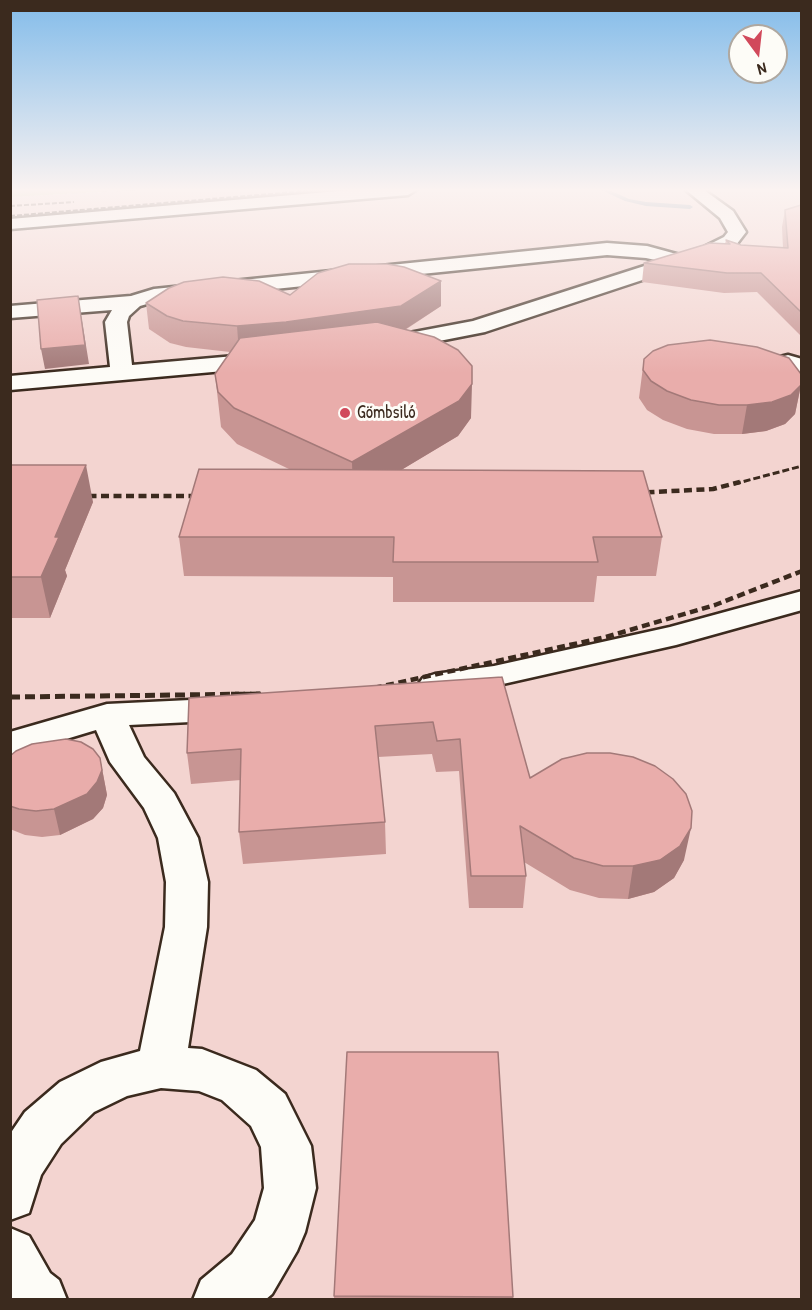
<!DOCTYPE html>
<meta charset="utf-8">
<style>
body{margin:0}
#map{position:relative;width:812px;height:1310px;overflow:hidden;background:#f7e4e0;font-family:"Patrick Hand",sans-serif}
canvas{display:block}
.frame{position:absolute;inset:0;border:12px solid #3b2a1e;pointer-events:none}
.north{position:absolute;left:728px;top:24px;width:60px;height:60px;box-sizing:border-box;background:#fdfcf7;border:2px solid #afa8a0;border-radius:50%;rotate:165deg;font-size:16px;font-weight:700;line-height:24px;text-align:center;color:#3b2a1e}
.north::after{content:'';display:block;margin:auto;width:21px;height:27px;background:#d1495b;clip-path:polygon(50% 0,100% 100%,50% 72%,0 100%)}
</style>
<div id="map">
<canvas width="812" height="1310"></canvas>
<div class="frame"></div>
<div class="north">N</div>
</div>
<script>
const ctx = document.querySelector('canvas').getContext('2d');
ctx.lineJoin = 'round';
function fill(path, color) {
  ctx.fillStyle = color;
  ctx.fill(path, 'evenodd');
}
function poly(rows) {
  const path = new Path2D();
  for (const r of rows) {
    path.moveTo(r[0], r[1]);
    for (let i = 2; i < r.length; i += 2) path.lineTo(r[i], r[i + 1]);
  }
  return path;
}
function stroke(path, color, width, dash) {
  ctx.strokeStyle = color;
  ctx.lineWidth = width;
  ctx.lineCap = dash ? 'butt' : 'round';
  ctx.setLineDash(dash || []);
  ctx.stroke(path);
}
function drawText(font, color, halo, rows, align = 'center') {
  ctx.font = font + ' "Patrick Hand",sans-serif';
  ctx.lineWidth = 6;
  ctx.setLineDash([]);
  ctx.textBaseline = 'middle';
  ctx.strokeStyle = halo;
  ctx.fillStyle = color;
  for (const [text, x, y, turn = 0] of rows) {
    ctx.save();
    ctx.translate(x, y);
    ctx.rotate((+turn || 0) * Math.PI / 180);
    ctx.textAlign = isNaN(turn) ? turn : align;
    if (halo) ctx.strokeText(text, 0, 0);
    ctx.fillText(text, 0, 0);
    ctx.restore();
  }
}
const built = poly([
 [141,190,801,190,801,1299,11,1300,11,197]
]);
const green = poly([
 [11,190,137,190,11,197]
]);
const stream = poly([
 [601,190,609,190,629,199,646,202,690,205,693,207,690,209,646,206,625,201,601,190]
]);
const minor = poly([
 [351,190,416,190,408,195,10,229,10,219,351,190],
 [686,190,704,190,733,211,746,232,736,245,718,255,485,332,388,351,380,349,377,344,380,339,388,337,473,321,660,261,646,258,607,255,157,301,140,306,129,316,127,322,132,365,269,353,277,355,280,360,277,365,269,367,10,390,10,376,110,367,105,322,112,310,10,318,10,306,131,296,154,289,607,243,647,246,680,255,704,247,724,237,728,232,720,218,686,190],
 [788,355,802,359,802,374,780,367,777,362,780,357,788,355],
 [802,591,802,610,676,645,494,686,435,696,423,692,418,685,423,678,435,674,494,666,670,627,802,591],
 [232,698,244,701,249,709,244,717,232,720,129,725,144,757,174,793,198,838,208,882,207,927,188,1048,202,1049,256,1070,285,1094,311,1146,316,1188,305,1232,297,1251,272,1294,265,1300,193,1300,201,1280,232,1254,255,1220,264,1188,261,1147,251,1126,222,1100,199,1091,161,1088,127,1096,94,1112,61,1144,41,1175,29,1213,10,1220,10,1134,25,1112,60,1082,101,1062,140,1051,165,927,166,882,158,838,144,808,110,762,96,730,10,756,10,732,107,704,232,698],
 [10,1228,29,1236,50,1273,59,1280,67,1300,10,1300,10,1228]
]);
const railFar3 = poly([
 [10,206,74,202],
 [10,216,317,190]
]);
const railFar2 = poly([
 [734,484,802,466]
]);
const railFar1 = poly([
 [634,493,713,489,740,482],
 [76,496,208,496],
 [374,688,606,637,715,605,802,571],
 [231,694,261,694]
]);
const rail = poly([
 [10,697,261,694]
]);
const wall = poly([
 [801,205,801,336,757,292,724,293,642,282,644,263,725,244,726,240,741,245,783,248,782,227,785,210],
 [290,295,441,306,405,330,471,418,458,436,401,470,662,537,656,576,597,576,594,602,393,602,393,577,184,576,179,537,291,470,237,444,221,427,215,374,230,352,186,347,170,343,149,329,146,303],
 [644,359,801,385,795,414,785,424,766,431,742,434,714,434,687,429,663,420,647,410,639,398],
 [10,465,93,502,65,570,67,576,50,618,10,618],
 [502,677,530,778,684,860,674,878,654,892,628,899,599,898,570,890,524,862,526,876,523,908,469,908,459,771,436,772,432,754,378,757,385,822,386,854,243,864,239,832,241,780,191,784,187,753],
 [10,756,100,758,107,795,103,808,93,819,60,835,42,837,25,835,10,829],
 [334,1296,513,1297,513,1299,334,1299]
]);
const shadedWall = poly([
 [441,281,441,306,401,332,239,353,237,326],
 [78,296,89,364,45,369,41,349],
 [472,384,471,418,458,436,353,499,352,462],
 [801,385,795,414,785,424,766,431,742,434,747,405],
 [86,465,93,502,65,570,67,576,50,618,41,577,55,537],
 [100,758,107,795,103,808,93,819,60,835,54,809],
 [691,828,684,860,674,878,654,892,628,899,633,866]
]);
const building = poly([
 [801,205,801,312,761,273,727,273,644,263,710,243,730,244,726,240,741,245,788,248,785,210,801,205],
 [349,264,387,264,404,267,441,281,401,306,286,322,237,326,183,321,167,316,146,303,169,288,184,282,223,277,259,281,290,295,318,273,349,264],
 [78,296,85,345,41,349,37,300,78,296],
 [377,322,434,337,458,350,472,366,472,384,459,401,352,462,234,408,218,392,215,374,240,338,377,322],
 [710,340,757,347,789,358,801,374,801,385,791,395,772,402,747,405,719,405,691,400,667,391,651,381,643,370,644,359,653,351,668,345,710,340],
 [10,465,86,465,55,537,59,537,41,577,10,577,10,465],
 [199,469,643,471,662,537,593,537,598,562,393,562,394,537,179,537,199,469],
 [502,677,530,778,562,759,587,753,610,753,633,757,655,766,673,779,686,794,692,811,691,828,680,846,660,860,633,866,603,866,574,858,520,826,526,876,471,876,460,739,437,741,433,722,375,726,385,822,239,832,241,749,187,753,189,698,502,677],
 [66,739,81,742,93,749,100,758,102,770,97,782,87,794,54,809,36,811,19,809,10,806,10,756,16,751,32,744,66,739],
 [347,1052,498,1052,513,1297,334,1296,347,1052]
]);
const markers = [
 [345,413,6,"#d1495b"]
];
const farPoinames = [
 ["Gömbsiló",357,413]
];
fill(built, '#f3d4d0');
fill(green, '#c9da8e');
fill(stream, '#6c899a');
stroke(minor, '#3b2a1e', 5);
fill(minor, '#fdfcf7');
stroke(railFar3, '#3b2a1e', 2, [5, 2]);
stroke(railFar2, '#3b2a1e', 3, [7, 3]);
stroke(railFar1, '#3b2a1e', 4.5, [8, 4.5]);
stroke(rail, '#3b2a1e', 5, [10, 5]);
fill(wall, '#c89593');
fill(shadedWall, '#a37978');
fill(building, '#e9adab');
stroke(building, '#a37978', 1.5);
const sky = ctx.createLinearGradient(0, 0, 0, 373);
sky.addColorStop(0, '#83bcea');
sky.addColorStop(0.51, '#fbf3f1');
sky.addColorStop(1, '#fbf3f100');
ctx.fillStyle = sky;
ctx.fillRect(0, 0, 812, 373);
for (const [x, y, r, color] of markers) {
  const dot = new Path2D();
  dot.arc(x, y, r, 0, 2 * Math.PI);
  ctx.fillStyle = color;
  ctx.fill(dot);
  stroke(dot, '#fdfcf7', 2);
}
drawText('18px', '#3b2a1e', '#fdfcf7', farPoinames, 'left');
</script>
